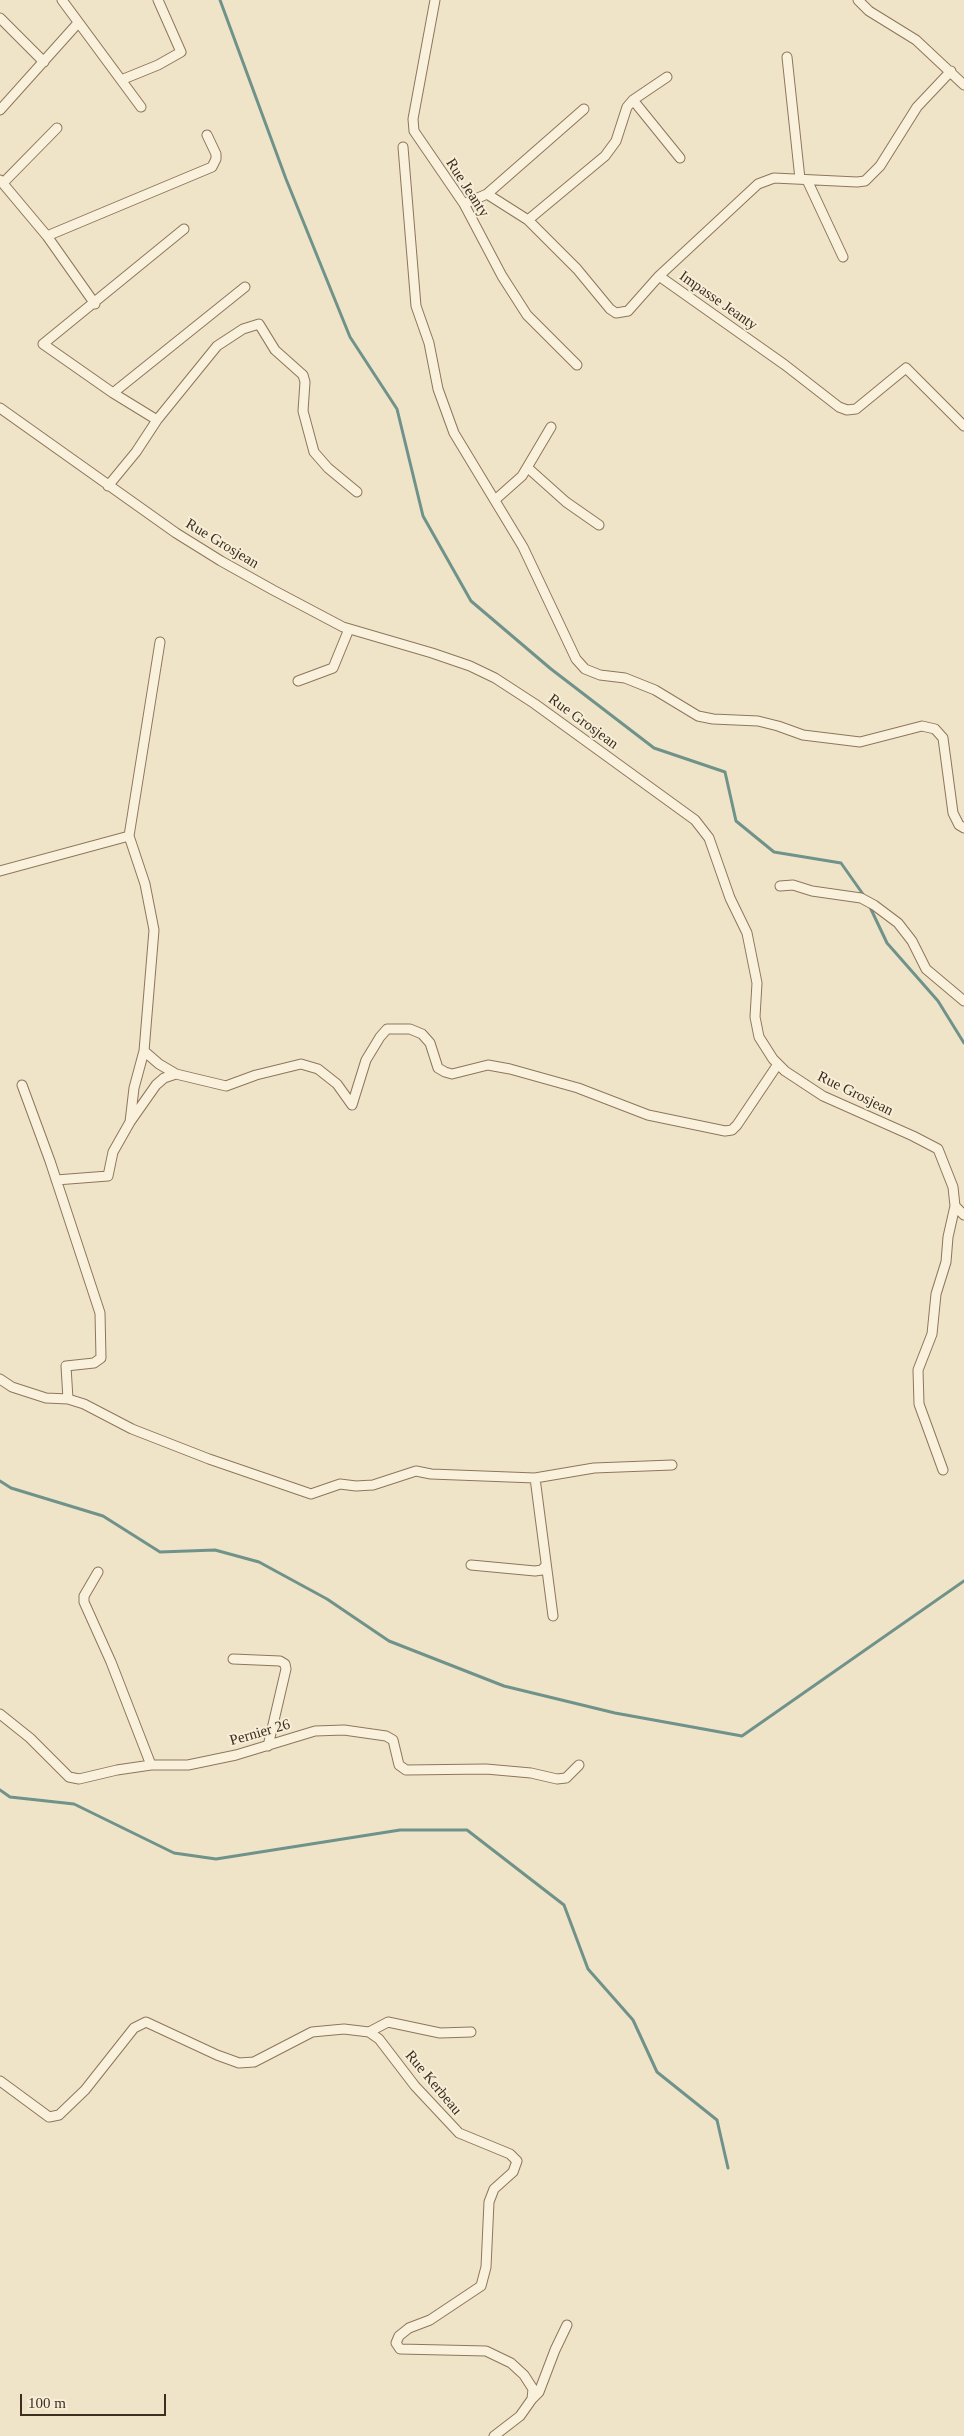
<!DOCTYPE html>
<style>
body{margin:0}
#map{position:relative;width:964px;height:2436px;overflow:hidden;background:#f0e4c8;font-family:"Times New Roman",serif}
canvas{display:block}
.scale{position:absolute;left:20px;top:2394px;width:146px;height:22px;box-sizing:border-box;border:2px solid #3d2e20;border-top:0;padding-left:6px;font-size:15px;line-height:18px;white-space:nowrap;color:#3d2e20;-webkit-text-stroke:4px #f7eed8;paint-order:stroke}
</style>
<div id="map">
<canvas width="964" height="2436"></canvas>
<div class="scale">100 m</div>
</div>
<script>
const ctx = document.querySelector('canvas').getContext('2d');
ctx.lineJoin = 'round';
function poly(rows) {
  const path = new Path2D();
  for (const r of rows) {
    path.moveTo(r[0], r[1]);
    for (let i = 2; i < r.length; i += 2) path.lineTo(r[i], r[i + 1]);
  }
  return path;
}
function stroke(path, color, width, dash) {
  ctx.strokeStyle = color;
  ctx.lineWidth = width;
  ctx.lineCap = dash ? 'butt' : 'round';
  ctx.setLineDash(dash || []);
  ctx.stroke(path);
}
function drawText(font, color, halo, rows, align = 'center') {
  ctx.font = font + ' "Times New Roman",serif';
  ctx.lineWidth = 4;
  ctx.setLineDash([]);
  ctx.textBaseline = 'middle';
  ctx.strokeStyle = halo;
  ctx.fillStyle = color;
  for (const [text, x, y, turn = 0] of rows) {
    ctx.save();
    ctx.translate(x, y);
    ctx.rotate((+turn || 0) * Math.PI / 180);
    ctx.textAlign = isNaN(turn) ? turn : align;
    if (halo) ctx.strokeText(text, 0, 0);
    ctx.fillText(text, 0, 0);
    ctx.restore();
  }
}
const stream = poly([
 [220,0,286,179,350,337,397,409,423,516,471,601,551,669,654,748,725,772,736,821,774,852,841,863,865,897],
 [869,905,887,943,938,1001,964,1043],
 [0,1481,11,1488,103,1516,160,1552,215,1550,259,1562,327,1599,389,1641,504,1686,615,1713,742,1736,964,1581],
 [0,1790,10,1797,74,1804,174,1853,216,1859,400,1830,467,1830,564,1905,588,1969,633,2020,657,2072,717,2120,728,2168]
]);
const street = poly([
 [62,0,141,107],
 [435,0,413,119,414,131,464,204,502,276,527,315,577,365],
 [858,0,869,11,916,40,964,85],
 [0,18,44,62],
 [787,57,800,179],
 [121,80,158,65,181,52,158,0],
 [633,100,680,158],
 [0,110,78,23],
 [403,147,416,306,429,343,438,389,454,433,523,547,576,659,585,669,600,675,625,678,655,690,698,716,713,719,758,721,778,726,803,735,860,742,922,726,935,729,943,738,953,813,959,825,964,828],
 [0,180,47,236,95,304],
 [807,180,843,257],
 [3,183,57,128],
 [487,194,584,109],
 [464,204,487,194,528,220,577,269,610,309,616,313,628,311,659,276,785,365,839,407,847,410,856,409,906,368,964,426],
 [528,220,605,156,616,141,627,107,633,100,667,77],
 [47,236,212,167,216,159,216,154,207,135],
 [659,276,758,184,774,178,857,182,865,181,880,166,917,107,951,71],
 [113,393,245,287],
 [0,408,176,533,221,561,273,590,343,627,432,653,470,666,495,678,535,704,695,820,709,838,730,898,747,933,757,983,755,1017,759,1037,773,1059,785,1071,823,1096,913,1136,938,1149,953,1187,955,1206,964,1215],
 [157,420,217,346,243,329,259,324,275,350,303,375,305,382,303,411,314,452,328,468,357,492],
 [528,468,566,502,599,525],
 [108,486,136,452,157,420,113,393,43,344,184,229],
 [495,500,522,476,551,427],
 [298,681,333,668,349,629],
 [0,871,129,836],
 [780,886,793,885,812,891,861,898,874,905,898,923,912,941,926,969,964,1001],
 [144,1051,159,1064,176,1074,226,1086,256,1075,301,1064,318,1069,337,1084,352,1105,366,1060,380,1037,387,1029,410,1029,422,1034,430,1043,438,1068,445,1072,452,1074,488,1065,510,1069,578,1088,648,1115,725,1131,732,1130,737,1125,778,1064],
 [22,1085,50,1161,100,1313,101,1358,94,1363,66,1366,68,1399],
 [130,1122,134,1088,144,1051,154,930,145,884,129,836,160,642],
 [56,1180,108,1176,113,1152,130,1122,156,1085,164,1078,176,1074],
 [0,1379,12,1387,46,1398,68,1399,84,1404,132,1429,209,1459,311,1494,340,1484,356,1486,373,1485,416,1471,431,1474,535,1478,594,1468,672,1465],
 [943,1470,919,1404,918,1370,932,1334,936,1294,946,1262,948,1237,955,1206],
 [535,1478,553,1616],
 [471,1565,535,1571,542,1570,546,1565],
 [98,1572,84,1596,84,1602,111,1662,151,1765],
 [233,1659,280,1661,285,1664,286,1669,268,1746],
 [0,1714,30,1738,69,1777,79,1779,117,1770,151,1765,188,1765,236,1755,315,1731,344,1730,386,1736,393,1740,399,1765,406,1770,486,1769,531,1773,557,1779,566,1778,579,1765],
 [369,2032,388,2022,440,2033,471,2032],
 [0,2081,49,2117,59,2115,85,2090,134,2028,146,2022,217,2055,239,2063,254,2062,312,2032,344,2029,369,2032,379,2039,415,2086,459,2133,510,2154,517,2161,513,2172,494,2189,489,2202,486,2267,481,2286,430,2320,409,2328,399,2336,396,2343,400,2349,486,2351,511,2363,524,2375,533,2389,532,2399,520,2416,494,2436],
 [532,2399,539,2392,555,2350,567,2325]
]);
const streetNames = [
 ["Rue Jeanty",467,188,57],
 ["Impasse Jeanty",718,301,35],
 ["Rue Grosjean",222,544,31],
 ["Rue Grosjean",583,722,36],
 ["Rue Grosjean",855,1094,26],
 ["Pernier 26",260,1733,-16],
 ["Rue Kerbeau",433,2083,50]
];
stroke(stream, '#6f938a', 3);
stroke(street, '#8d765c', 11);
stroke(street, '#faf1dc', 9);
drawText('15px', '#3d2e20', '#f7eed8', streetNames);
</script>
